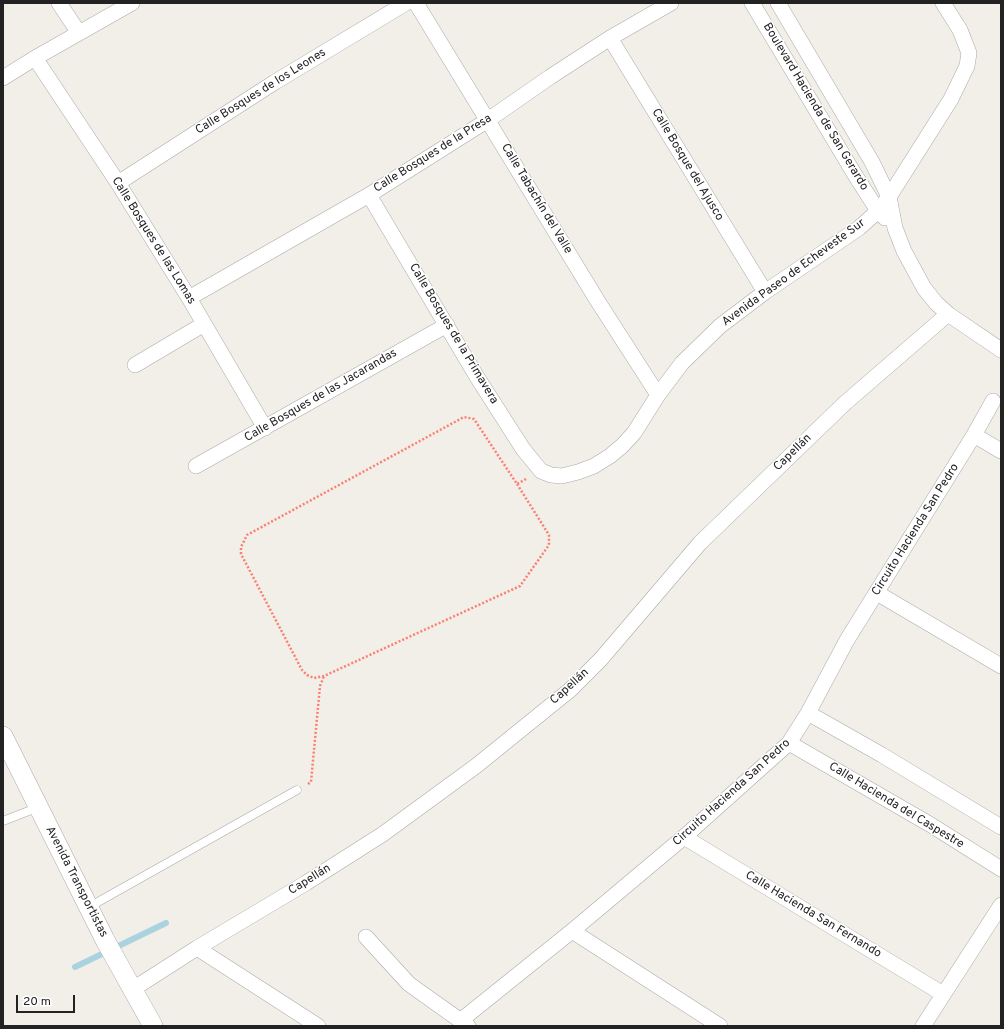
<!DOCTYPE html>
<meta charset="utf-8">
<style>
body{margin:0}
#map{position:relative;width:1004px;height:1029px;overflow:hidden;background:#f2efe9;font-family:Overpass,sans-serif}
canvas{display:block}
.frame{position:absolute;inset:0;border:4px solid #222;pointer-events:none}
.scale{position:absolute;left:16px;top:995px;width:59px;height:18px;box-sizing:border-box;border:2px solid #222;border-top:0;padding-left:5px;font-size:12px;line-height:14px;white-space:nowrap;color:#222;-webkit-text-stroke:3px #fff;paint-order:stroke}
</style>
<div id="map">
<canvas width="1004" height="1029"></canvas>
<div class="frame"></div>
<div class="scale">20 m</div>
</div>
<script>
const ctx = document.querySelector('canvas').getContext('2d');
ctx.lineJoin = 'round';
function poly(rows) {
  const path = new Path2D();
  for (const r of rows) {
    path.moveTo(r[0], r[1]);
    for (let i = 2; i < r.length; i += 2) path.lineTo(r[i], r[i + 1]);
  }
  return path;
}
function stroke(path, color, width, dash) {
  ctx.strokeStyle = color;
  ctx.lineWidth = width;
  ctx.lineCap = dash ? 'butt' : 'round';
  ctx.setLineDash(dash || []);
  ctx.stroke(path);
}
function drawText(font, color, halo, rows, align = 'center') {
  ctx.font = font + ' Overpass,sans-serif';
  ctx.lineWidth = 3;
  ctx.setLineDash([]);
  ctx.textBaseline = 'middle';
  ctx.strokeStyle = halo;
  ctx.fillStyle = color;
  for (const [text, x, y, turn = 0] of rows) {
    ctx.save();
    ctx.translate(x, y);
    ctx.rotate((+turn || 0) * Math.PI / 180);
    ctx.textAlign = isNaN(turn) ? turn : align;
    if (halo) ctx.strokeText(text, 0, 0);
    ctx.fillText(text, 0, 0);
    ctx.restore();
  }
}
const stream = poly([
 [75,967,166,923]
]);
const path = poly([
 [517,484,549,535,549,545,520,586,324,676,314,678,307,675,302,670,241,554,241,547,247,535,464,417,474,419,517,484,526,479],
 [308,784,311,782,320,686,324,676]
]);
const service = poly([
 [3,821,39,807],
 [89,907,297,790]
]);
const minor = poly([
 [59,3,79,33],
 [416,3,597,300,658,395],
 [752,3,855,175,878,211,885,218],
 [778,3,872,162,889,197,895,228,904,251,924,288,936,303,948,314,1001,350],
 [610,38,765,292],
 [35,58,118,183,189,298,265,428],
 [3,78,35,58,132,3],
 [118,183,275,82,406,3],
 [369,195,477,377,523,449,541,471,551,475,562,476,578,472,594,466,610,456,622,446,634,433,658,395,682,363,720,326,765,292,859,228,878,211,889,197,951,99,967,66,969,53,960,30,943,3],
 [189,298,369,195,488,120,550,77,610,38,671,3],
 [135,365,204,324],
 [974,435,1001,451],
 [196,466,447,325],
 [877,593,1001,666],
 [808,713,882,755,1001,827],
 [789,743,931,825,1001,869],
 [684,837,943,994],
 [572,931,720,1026],
 [366,937,409,984,468,1026],
 [197,948,318,1026],
 [133,989,197,948,306,883,383,834,476,766,570,690,601,659,700,543,844,404,948,314],
 [460,1021,572,931,684,837,789,743,808,713,847,640,974,435,993,401],
 [923,1026,1001,905]
]);
const tertiary = poly([
 [3,736,105,940,153,1026]
]);
const streetNames = [
 ["Calle Bosques de los Leones",261,92,-32],
 ["Boulevard Hacienda de San Gerardo",815,107,59],
 ["Calle Bosques de la Presa",433,154,-32],
 ["Calle Bosque del Ajusco",687,165,59],
 ["Calle Tabachín del Valle",536,199,59],
 ["Calle Bosques de las Lomas",153,241,58],
 ["Avenida Paseo de Echeveste Sur",794,273,-36],
 ["Calle Bosques de la Primavera",453,334,59],
 ["Calle Bosques de las Jacarandas",321,396,-30],
 ["Capellán",793,453,-44],
 ["Circuito Hacienda San Pedro",916,530,-58],
 ["Capellán",570,687,-42],
 ["Circuito Hacienda San Pedro",732,793,-42],
 ["Calle Hacienda del Caspestre",896,806,31],
 ["Capellán",310,880,-32],
 ["Avenida Transportistas",76,882,63],
 ["Calle Hacienda San Fernando",813,915,31]
];
stroke(stream, '#aad3df', 6);
stroke(service, '#a9a9a9', 9);
stroke(minor, '#a9a9a9', 16);
stroke(tertiary, '#a9a9a9', 20);
stroke(path, '#fa8072', 2.5, [2, 2]);
stroke(service, '#fff', 8);
stroke(minor, '#fff', 15);
stroke(tertiary, '#fff', 19);
drawText('12px', '#222', '#fff', streetNames);
</script>
